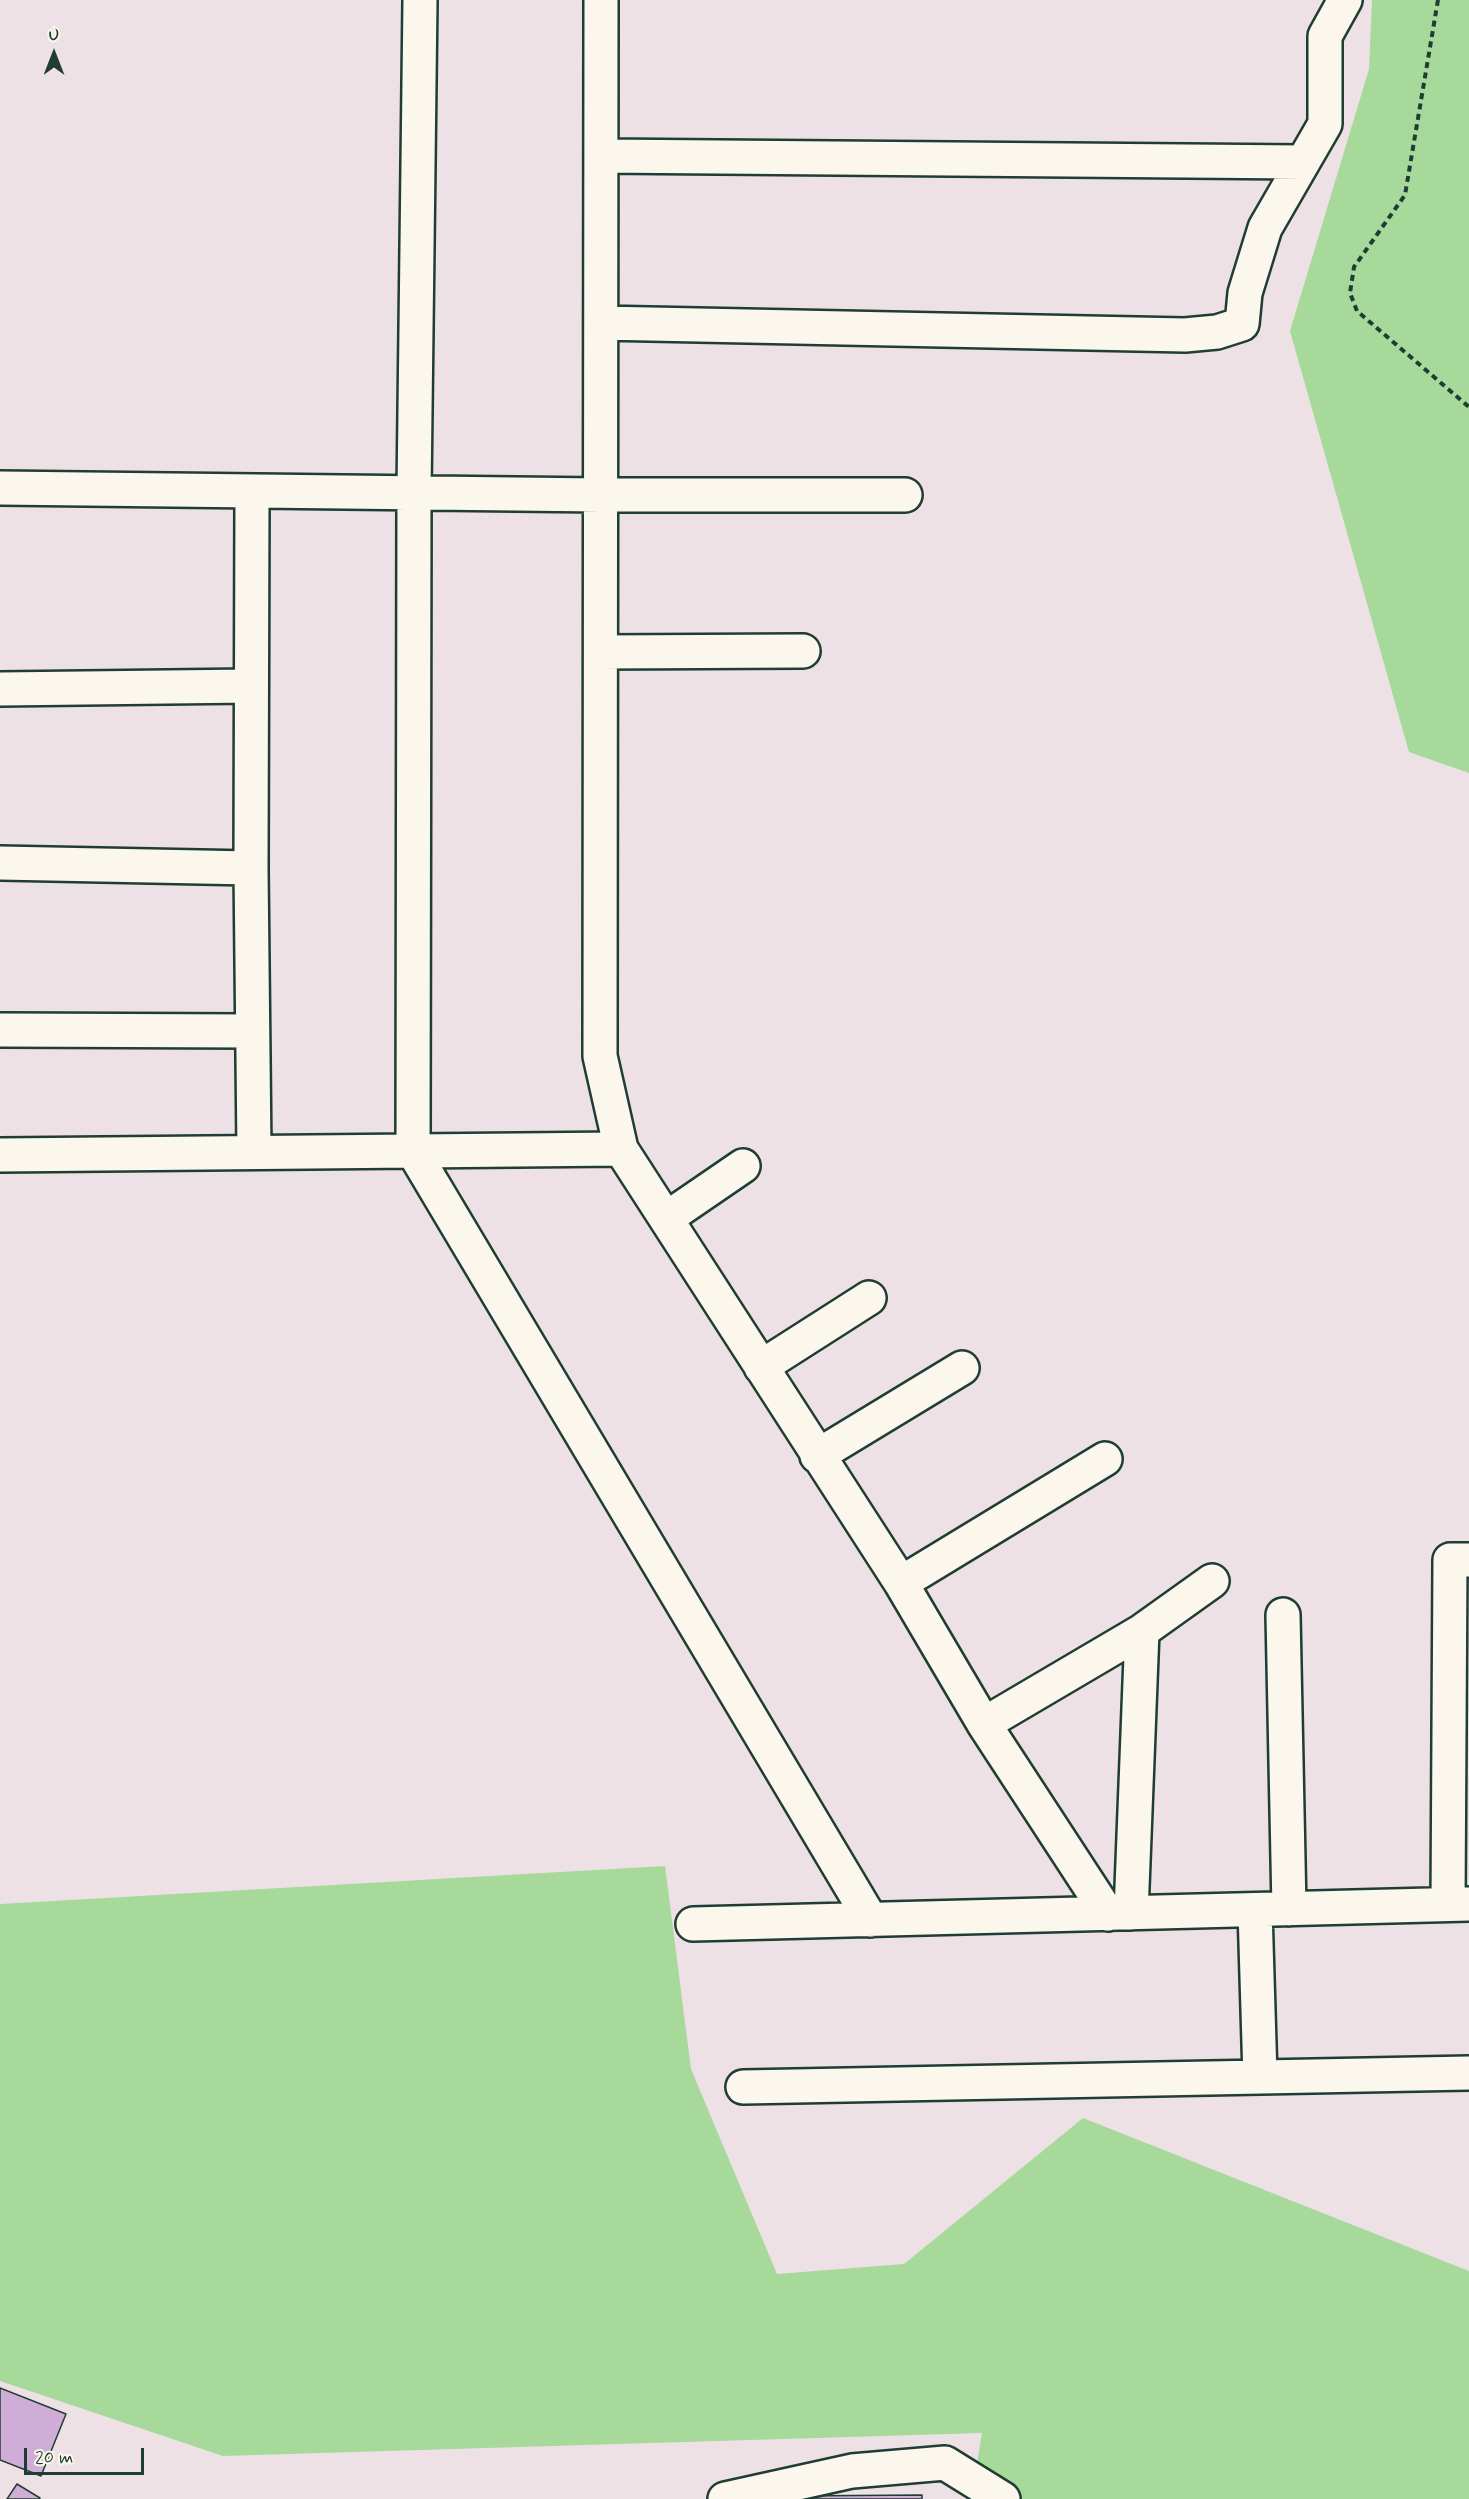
<!DOCTYPE html>
<style>
body{margin:0}
#map{position:relative;width:1469px;height:2499px;overflow:hidden;background:#eee1e6;font-family:Mynerve,sans-serif}
canvas{display:block}
.north{position:absolute;left:24px;top:24px;width:60px;height:60px;-webkit-text-stroke:4px #fbf7ec;paint-order:stroke;rotate:0deg;font-size:16px;font-weight:700;line-height:24px;text-align:center;color:#1f3d34}
.north::after{content:'';display:block;margin:auto;width:21px;height:27px;background:#1f3d34;clip-path:polygon(50% 0,100% 100%,50% 72%,0 100%)}
.scale{position:absolute;left:24px;top:2448px;width:120px;height:27px;box-sizing:border-box;border:3px solid #1f3d34;border-top:0;padding-left:8px;font-size:18px;line-height:21px;white-space:nowrap;color:#1f3d34;-webkit-text-stroke:4px #fbf7ec;paint-order:stroke}
</style>
<div id="map">
<canvas width="1469" height="2499"></canvas>
<div class="north">U</div>
<div class="scale">20 m</div>
</div>
<script>
const ctx = document.querySelector('canvas').getContext('2d');
ctx.lineJoin = 'round';
function fill(path, color) {
  ctx.fillStyle = color;
  ctx.fill(path, 'evenodd');
}
function poly(rows) {
  const path = new Path2D();
  for (const r of rows) {
    path.moveTo(r[0], r[1]);
    for (let i = 2; i < r.length; i += 2) path.lineTo(r[i], r[i + 1]);
  }
  return path;
}
function stroke(path, color, width, dash) {
  ctx.strokeStyle = color;
  ctx.lineWidth = width;
  ctx.lineCap = dash ? 'butt' : 'round';
  ctx.setLineDash(dash || []);
  ctx.stroke(path);
}
const green = poly([
 [1372,0,1469,0,1469,773,1409,752,1290,331,1369,69],
 [665,1866,691,2069,777,2274,904,2264,1083,2118,1469,2271,1469,2499,971,2499,982,2433,223,2456,0,2381,0,1904]
]);
const building = poly([
 [0,2388,66,2414,41,2476,0,2460,0,2388],
 [17,2484,40,2498,39,2499,7,2499,17,2484],
 [922,2495,922,2499,791,2499,791,2496,922,2495]
]);
const path = poly([
 [1438,0,1405,195,1354,267,1350,293,1357,311,1469,407]
]);
const minor = poly([
 [420,0,414,493,413,1151,871,1920],
 [601,0,600,1056,621,1149,901,1583,984,1724,1108,1914],
 [601,156,1303,162],
 [601,323,1185,335,1217,332,1242,324,1245,293,1265,228,1325,124,1325,36,1345,0],
 [0,488,601,495,905,495],
 [252,491,251,868,254,1152],
 [601,652,803,651],
 [0,689,251,686],
 [0,863,251,868],
 [0,1030,252,1031],
 [0,1155,621,1149],
 [667,1218,743,1166],
 [761,1367,869,1298],
 [817,1456,962,1368],
 [901,1583,1105,1459],
 [1283,1615,1289,1909],
 [984,1724,1142,1631,1212,1581],
 [1448,1904,1450,1560,1469,1560],
 [1255,1910,1260,2077],
 [1131,1913,1142,1631],
 [693,1924,1469,1904],
 [743,2087,1469,2073],
 [725,2499,852,2471,945,2463,1003,2499]
]);
fill(green, '#a7d99b');
fill(building, '#cfadd7');
stroke(building, '#1f3d34', 1.5);
stroke(minor, '#1f3d34', 38);
stroke(path, '#1f3d34', 4, [6, 4.5]);
stroke(minor, '#fbf7ec', 33);
</script>
